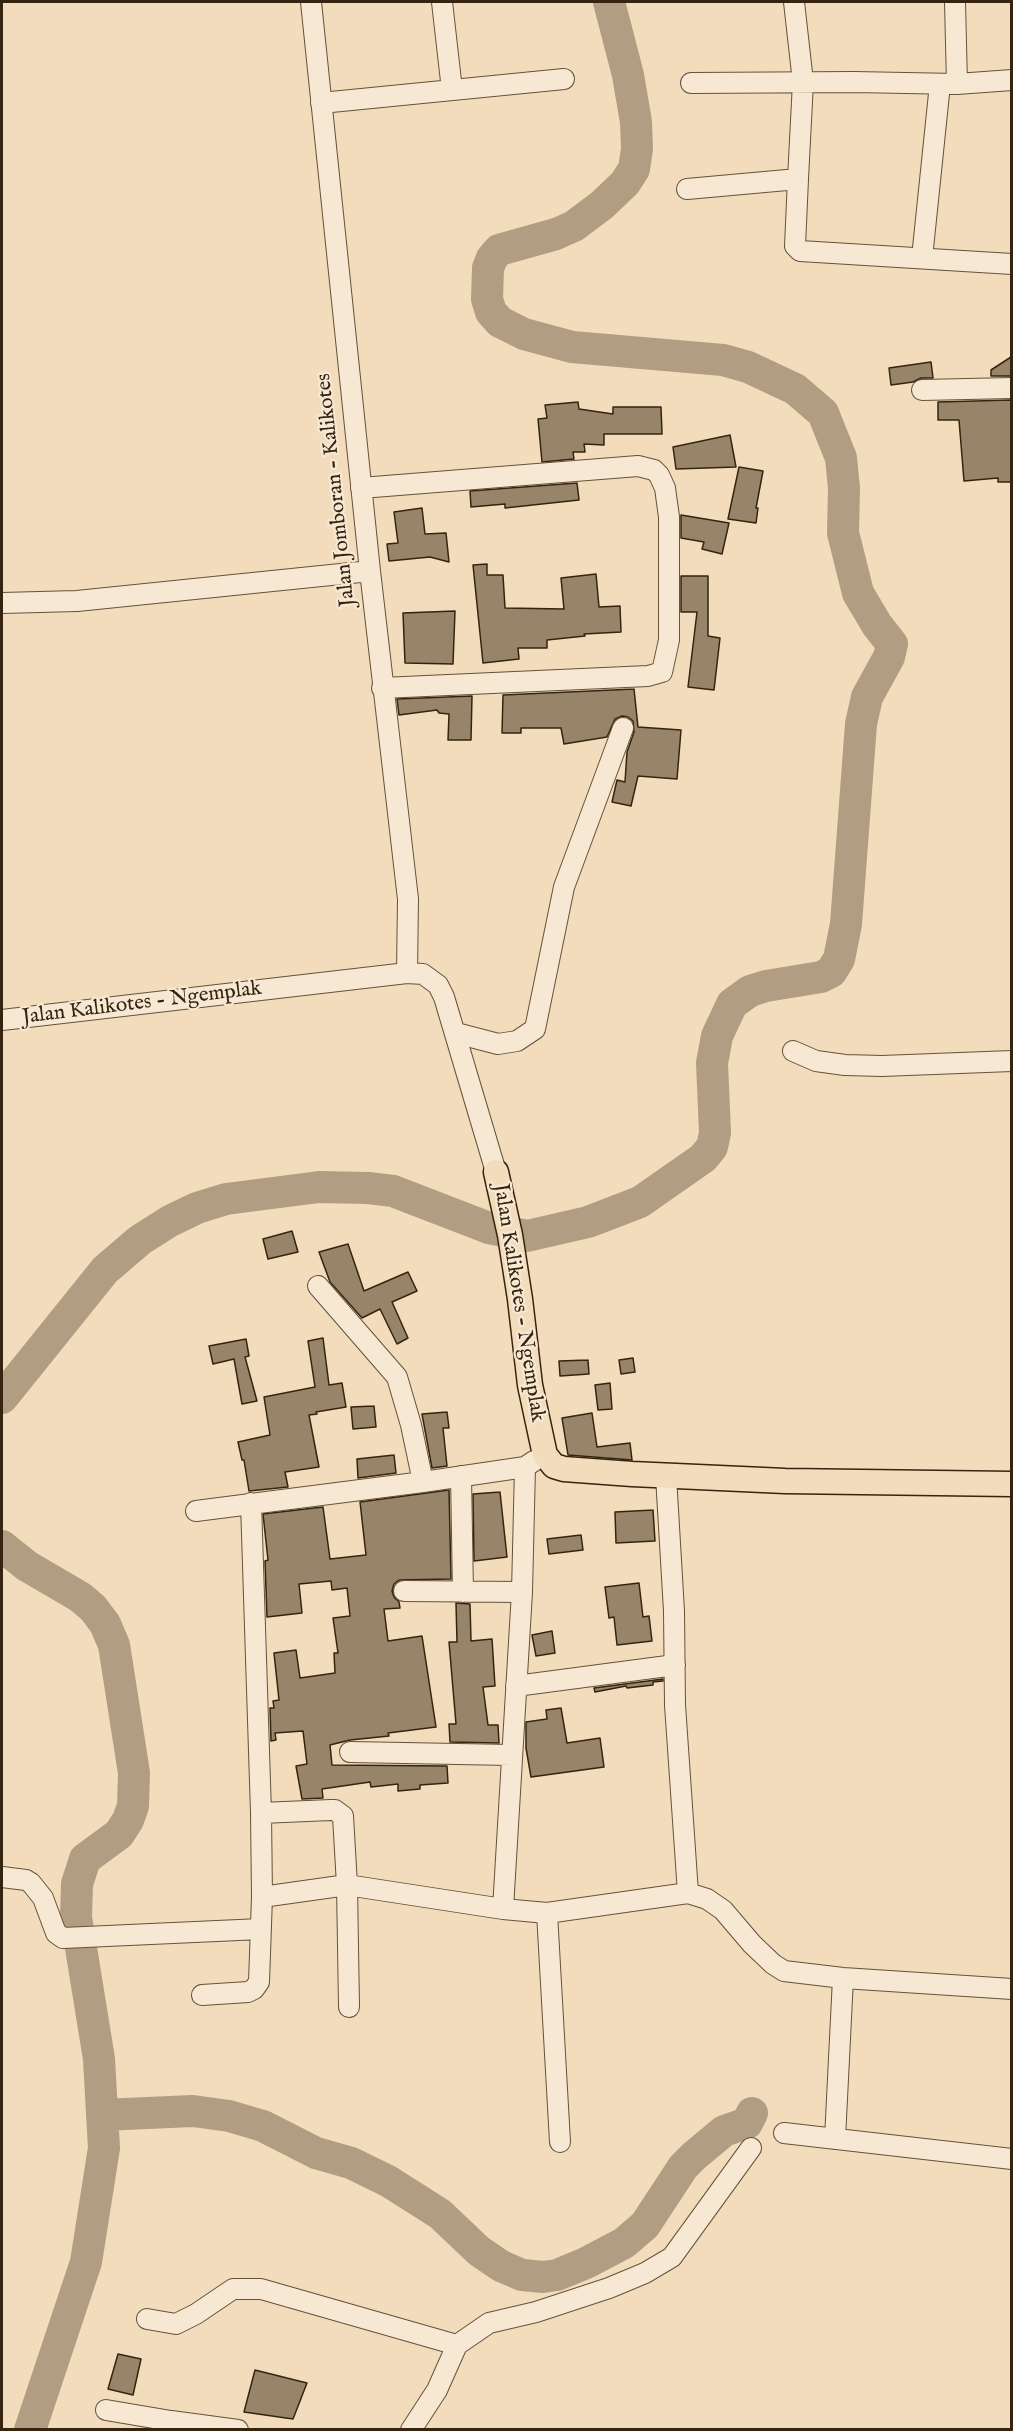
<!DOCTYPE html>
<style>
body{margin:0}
#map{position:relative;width:1013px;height:2431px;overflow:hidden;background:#f2dcbb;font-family:"IM FELL English",serif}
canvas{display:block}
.frame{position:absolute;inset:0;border:3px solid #342410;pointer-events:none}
</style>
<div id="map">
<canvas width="1013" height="2431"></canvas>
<div class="frame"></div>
</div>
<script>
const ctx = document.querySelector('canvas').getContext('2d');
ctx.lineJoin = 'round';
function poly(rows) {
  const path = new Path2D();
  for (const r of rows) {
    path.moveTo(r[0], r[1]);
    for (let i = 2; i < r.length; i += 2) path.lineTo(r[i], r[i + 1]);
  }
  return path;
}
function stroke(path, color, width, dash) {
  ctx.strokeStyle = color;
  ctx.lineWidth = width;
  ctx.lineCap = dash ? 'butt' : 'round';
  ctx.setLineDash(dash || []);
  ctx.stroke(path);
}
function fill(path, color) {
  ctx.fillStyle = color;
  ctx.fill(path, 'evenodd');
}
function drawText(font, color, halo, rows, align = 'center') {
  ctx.font = font + ' "IM FELL English",serif';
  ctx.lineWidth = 4.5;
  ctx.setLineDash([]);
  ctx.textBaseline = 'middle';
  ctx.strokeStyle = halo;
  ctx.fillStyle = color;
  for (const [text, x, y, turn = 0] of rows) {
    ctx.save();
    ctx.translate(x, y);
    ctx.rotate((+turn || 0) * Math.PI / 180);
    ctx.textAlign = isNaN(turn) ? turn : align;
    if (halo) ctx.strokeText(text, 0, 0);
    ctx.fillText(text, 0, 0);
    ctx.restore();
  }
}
const river = poly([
 [2,1398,105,1270,140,1240,170,1221,197,1208,226,1199,319,1187,368,1188,393,1191,489,1228,527,1236,588,1222,640,1202,703,1158,712,1147,715,1133,712,1063,717,1036,732,1004,750,991,766,986,821,977,831,972,839,959,846,924,861,724,867,697,889,657,892,644,877,625,858,593,843,533,844,488,841,458,823,413,795,389,748,367,723,360,572,347,524,334,500,322,491,312,487,299,488,268,492,258,499,250,556,234,574,226,602,205,625,183,634,169,637,149,636,122,628,75,609,2],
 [2,1546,27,1566,80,1597,93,1608,105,1624,114,1645,134,1773,133,1806,128,1820,119,1834,85,1859,77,1884,76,1917,99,2059,104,2148,86,2262,30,2430],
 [102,2115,193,2111,229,2116,263,2126,316,2153,351,2163,388,2181,440,2214,479,2251,501,2266,522,2275,543,2277,557,2275,586,2263,624,2243,645,2225,683,2167,694,2156,724,2131,747,2123,752,2113]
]);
const building = poly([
 [1011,357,1011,376,991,376,991,370,1011,357],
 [931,362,933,378,921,378,913,382,891,385,889,368,931,362],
 [1011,400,1011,482,998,482,998,478,964,481,959,420,938,420,938,402,1011,400],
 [578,402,579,409,613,414,613,407,661,407,662,434,604,434,604,445,584,444,585,452,573,452,574,459,542,462,538,419,547,418,545,405,578,402],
 [730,435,736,467,676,469,673,447,730,435],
 [739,467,763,471,756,508,758,508,756,523,728,519,739,467],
 [577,483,579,500,505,508,505,504,471,507,470,491,577,483],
 [422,508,425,534,446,533,449,562,430,557,389,561,387,544,398,543,394,512,422,508],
 [681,515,729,523,722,554,702,549,704,542,681,538,681,515],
 [487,564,487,575,503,575,505,608,564,609,561,578,596,574,599,607,620,606,621,632,584,634,585,636,547,640,547,648,518,648,519,659,483,663,473,565,487,564],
 [681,576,708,576,708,636,720,638,714,690,688,687,697,612,681,612,681,576],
 [455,611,453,664,405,663,403,613,455,611],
 [634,689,638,727,681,730,677,779,638,776,631,806,612,802,617,780,625,782,627,752,634,732,633,721,628,717,622,716,615,719,607,737,564,744,561,728,521,728,521,733,502,733,503,695,634,689],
 [472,696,471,740,448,740,449,714,439,713,437,710,399,715,397,699,472,696],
 [292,1231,298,1252,268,1259,263,1239,292,1231],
 [348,1244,364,1291,408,1272,417,1291,392,1302,408,1338,397,1344,380,1309,362,1318,330,1282,319,1252,348,1244],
 [323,1338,329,1385,342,1383,346,1407,316,1412,317,1414,309,1415,319,1467,285,1472,288,1487,249,1491,244,1460,242,1460,238,1442,270,1435,264,1397,315,1387,308,1341,323,1338],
 [246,1339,249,1356,245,1357,257,1401,242,1404,234,1359,213,1364,209,1346,246,1339],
 [633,1358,635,1372,621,1374,619,1360,633,1358],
 [588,1360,589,1374,560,1376,559,1361,588,1360],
 [610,1383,612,1409,598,1410,595,1385,610,1383],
 [374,1406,376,1427,353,1429,351,1407,374,1406],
 [447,1412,449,1428,443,1428,447,1466,432,1468,422,1414,447,1412],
 [592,1413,597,1447,630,1443,632,1460,568,1455,562,1418,592,1413],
 [394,1455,396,1473,358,1478,357,1459,394,1455],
 [449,1490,451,1579,399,1580,394,1584,392,1591,394,1597,399,1602,400,1608,384,1609,388,1641,422,1636,436,1727,388,1733,389,1736,350,1740,330,1745,332,1765,447,1766,448,1783,420,1785,420,1789,398,1791,398,1784,371,1787,370,1782,322,1789,323,1798,302,1799,296,1766,307,1764,303,1731,275,1733,276,1740,271,1741,270,1708,274,1708,273,1701,279,1700,274,1653,296,1650,300,1678,335,1673,334,1653,338,1653,333,1618,350,1616,347,1588,332,1590,331,1581,299,1584,302,1613,267,1617,265,1561,268,1560,263,1514,323,1507,330,1559,366,1555,360,1502,449,1490],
 [500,1492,507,1557,474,1561,473,1494,500,1492],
 [653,1510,655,1541,616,1543,615,1512,653,1510],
 [581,1535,583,1550,549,1554,547,1539,581,1535],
 [639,1583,643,1617,649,1616,652,1641,617,1645,614,1617,609,1618,605,1587,639,1583],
 [456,1603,470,1604,471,1641,492,1639,495,1686,483,1687,488,1725,498,1725,499,1743,450,1742,449,1724,456,1724,449,1642,457,1642,456,1603],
 [552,1631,555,1653,536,1656,532,1635,552,1631],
 [663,1679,663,1681,653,1682,653,1685,627,1688,626,1686,595,1692,594,1688,663,1679],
 [561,1708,567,1743,600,1738,604,1767,531,1777,526,1748,526,1722,547,1719,546,1710,561,1708],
 [118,2354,141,2359,133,2395,108,2389,118,2354],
 [255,2370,307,2383,293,2419,244,2412,255,2370]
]);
const minor = poly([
 [311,2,370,571,408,899,407,973],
 [442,2,452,90],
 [955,2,957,84],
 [691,83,854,82,957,84,1012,80],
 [321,103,564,79],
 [798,179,795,246,800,251,1012,264],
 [687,189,798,179,803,82,794,2],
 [922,258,940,84],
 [922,390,1012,388],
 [361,488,638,466,654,470,659,475,665,488,669,517,669,640,662,672,648,676,382,688],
 [2,603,77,601,370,571],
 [2,1020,407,973,423,974,438,985,444,997,496,1172],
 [456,1033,498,1044,517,1041,535,1029,564,887,623,728],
 [793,1051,816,1061,845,1065,882,1066,1012,1061],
 [318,1286,397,1377,411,1425,423,1482],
 [461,1476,463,1592],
 [666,1476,674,1611,675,1705,688,1893],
 [196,1511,423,1482,525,1467,534,1461],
 [404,1591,522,1592],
 [516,1686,675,1665],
 [350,1752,511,1755],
 [261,1813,331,1810,335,1810,343,1816,347,1885,349,2007],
 [2,1877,26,1880,31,1883,43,1898,56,1933,63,1938,261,1929],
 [262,1897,347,1885,503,1909,547,1913,688,1893,707,1899,723,1910,752,1944,773,1964,784,1971,843,1978,1012,1989],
 [503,1909,522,1592,525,1467],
 [547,1913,560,2142],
 [202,1995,248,1992,254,1989,259,1982,262,1897,261,1813,251,1503],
 [784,2133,1012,2159],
 [835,2139,843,1978],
 [147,2319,176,2324,196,2314,233,2289,261,2289,457,2345],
 [106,2410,171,2421,238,2430],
 [411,2430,437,2390,457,2345,489,2323,536,2312,609,2288,645,2273,672,2257,751,2148]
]);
const major = poly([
 [496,1172,510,1235,520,1299,530,1385,545,1455,554,1466,564,1469,632,1474,785,1481,1012,1484]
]);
const streetNames = [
 ["Jalan Jomboran - Kalikotes",337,490,-96],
 ["Jalan Kalikotes - Ngemplak",142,1004,-7],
 ["Jalan Kalikotes - Ngemplak",518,1303,81]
];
stroke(river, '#b19d81', 32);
fill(building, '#978469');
stroke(building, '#342410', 1.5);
stroke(minor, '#64523b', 22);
stroke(major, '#342410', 27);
stroke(minor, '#f7e8d3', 20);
stroke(major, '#f2dcbb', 24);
drawText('21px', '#342410', '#f7e8d3', streetNames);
</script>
